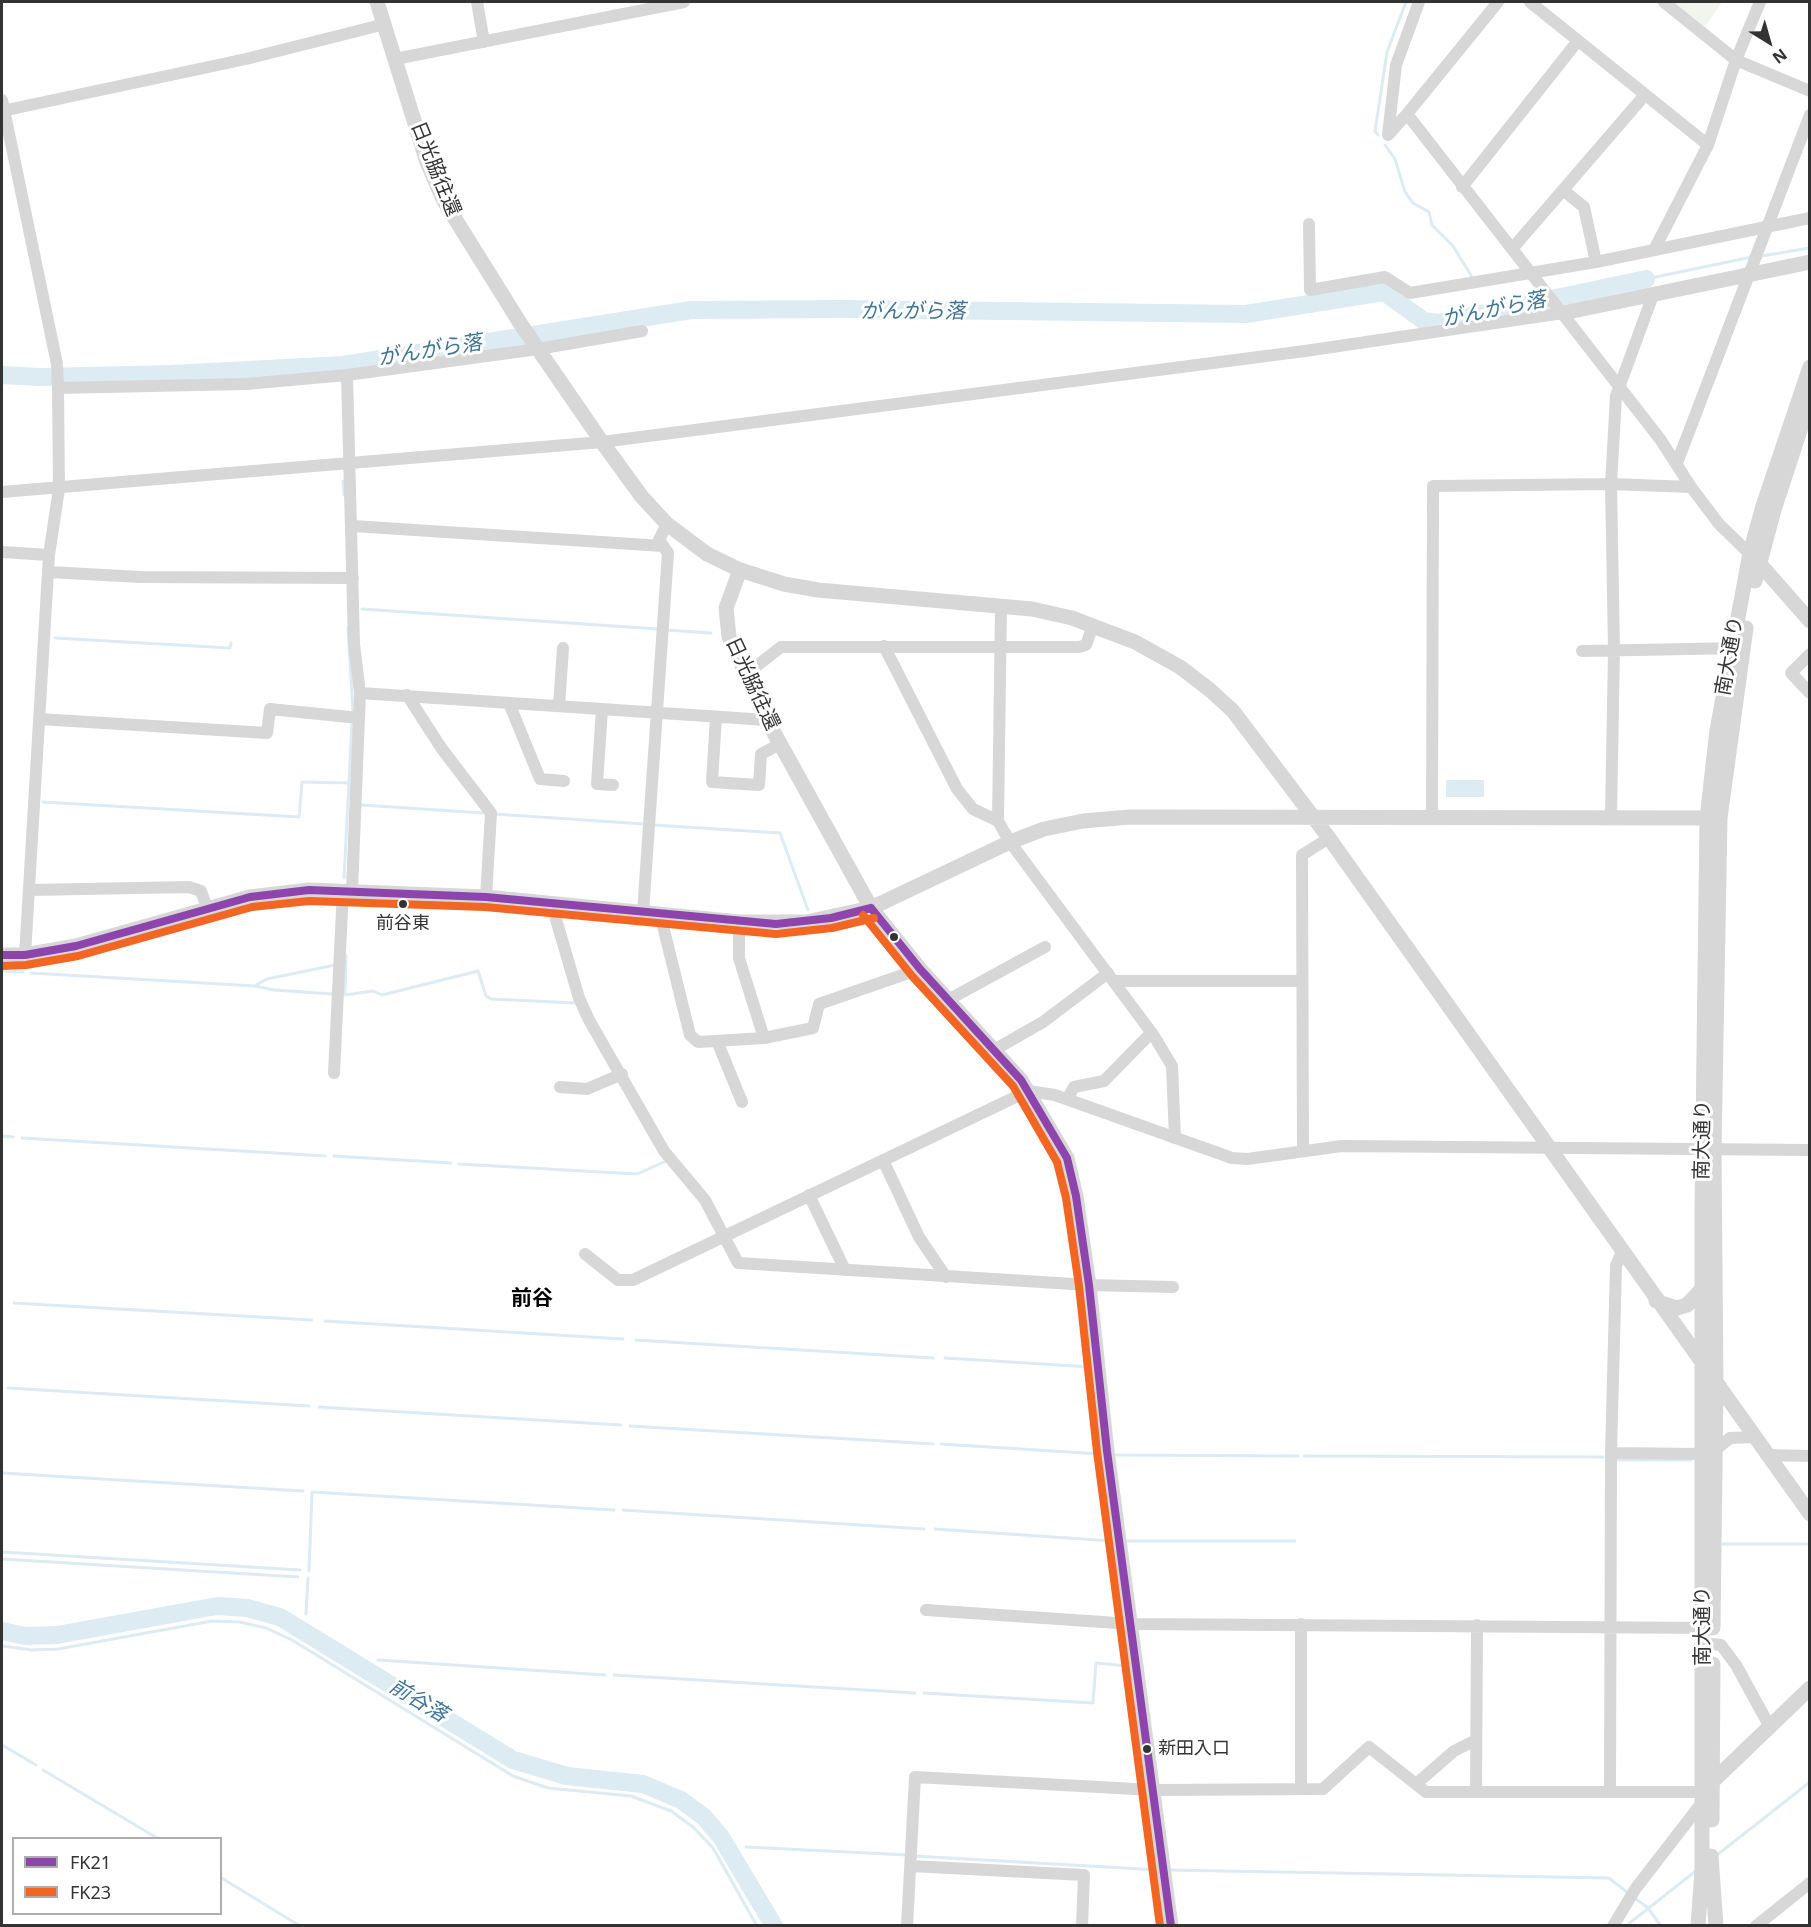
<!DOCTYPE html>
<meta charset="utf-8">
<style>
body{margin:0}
#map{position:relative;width:1811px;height:1927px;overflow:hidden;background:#fff;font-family:"Noto Sans",sans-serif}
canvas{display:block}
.frame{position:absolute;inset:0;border:3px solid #333;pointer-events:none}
.legend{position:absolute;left:12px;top:1837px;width:210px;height:78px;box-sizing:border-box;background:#fff;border:2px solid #adadad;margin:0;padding:8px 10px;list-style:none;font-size:18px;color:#333}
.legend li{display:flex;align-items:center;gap:12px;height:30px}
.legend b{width:30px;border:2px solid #adadad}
.north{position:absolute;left:1739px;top:12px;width:60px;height:60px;-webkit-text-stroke:4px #fff;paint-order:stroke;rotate:143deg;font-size:16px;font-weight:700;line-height:24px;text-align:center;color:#333}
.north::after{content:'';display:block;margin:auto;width:21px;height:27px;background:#333;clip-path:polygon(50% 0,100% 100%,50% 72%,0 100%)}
</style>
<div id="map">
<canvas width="1811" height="1927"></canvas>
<div class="frame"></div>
<ul class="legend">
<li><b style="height:8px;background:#8e44ad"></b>FK21</li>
<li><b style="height:8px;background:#f26522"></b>FK23</li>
</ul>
<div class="north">N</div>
</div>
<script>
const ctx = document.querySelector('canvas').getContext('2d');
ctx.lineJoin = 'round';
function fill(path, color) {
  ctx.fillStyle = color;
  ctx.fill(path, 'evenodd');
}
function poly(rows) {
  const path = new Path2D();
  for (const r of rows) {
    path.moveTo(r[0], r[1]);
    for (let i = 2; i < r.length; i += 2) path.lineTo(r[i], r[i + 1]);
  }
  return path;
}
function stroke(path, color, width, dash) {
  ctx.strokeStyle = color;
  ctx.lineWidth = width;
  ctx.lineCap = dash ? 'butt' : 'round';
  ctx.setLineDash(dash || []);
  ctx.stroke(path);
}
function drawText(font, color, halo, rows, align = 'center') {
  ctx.font = font + ' "Noto Sans","Noto Sans JP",sans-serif';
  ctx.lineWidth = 6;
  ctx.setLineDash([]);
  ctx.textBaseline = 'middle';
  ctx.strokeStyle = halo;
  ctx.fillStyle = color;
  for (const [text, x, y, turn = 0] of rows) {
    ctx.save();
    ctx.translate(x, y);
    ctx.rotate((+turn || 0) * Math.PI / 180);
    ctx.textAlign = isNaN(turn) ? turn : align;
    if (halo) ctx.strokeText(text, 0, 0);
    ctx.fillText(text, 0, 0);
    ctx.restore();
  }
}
const green = poly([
 [1673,2,1722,2,1705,27]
]);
const water = poly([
 [1446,780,1484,780,1484,797,1446,797]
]);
const stream = poly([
 [1378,135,1375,131,1387,52,1406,2],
 [1385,145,1395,159,1405,192,1413,203,1429,212,1432,225,1453,246,1472,277],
 [1761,256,1810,248],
 [1646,279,1752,257],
 [343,481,344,495],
 [362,609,658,629],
 [348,628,353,713],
 [666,630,711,633],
 [55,638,230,648,231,643],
 [43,802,299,817,302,782,350,783],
 [362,805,483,813],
 [495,814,644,824],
 [654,825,780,833,808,910],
 [344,878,352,723],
 [346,956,345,995,373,991,382,995,478,971,486,996,491,999,576,1003],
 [2,971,23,972],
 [31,973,255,986,274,990,333,994],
 [256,985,267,979,335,965],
 [2,1136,13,1137],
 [22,1138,325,1156],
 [334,1156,451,1163],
 [459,1164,637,1174,666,1161],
 [14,1303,312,1320],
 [325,1321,623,1339],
 [636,1340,933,1358],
 [945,1358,1091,1367],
 [8,1388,309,1406],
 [319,1407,621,1425],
 [630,1426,933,1444],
 [941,1444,1101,1454],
 [1116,1455,1298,1456],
 [1304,1456,1603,1457],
 [1617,1460,1691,1460],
 [2,1473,303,1491],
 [623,1510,924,1529],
 [935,1529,1112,1541],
 [1128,1541,1295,1541],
 [1723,1544,1810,1544],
 [2,1552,300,1570],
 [2,1559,298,1577],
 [309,1571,312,1492,614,1510],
 [306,1614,308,1578],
 [2,1646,32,1650,58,1649,212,1621,240,1622,266,1628,292,1640,513,1776,548,1788,631,1796,671,1811,693,1827,713,1848,757,1926],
 [378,1660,605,1675],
 [614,1675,915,1693],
 [924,1693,1093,1703,1096,1663,1128,1666],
 [2,1745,36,1765],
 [43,1770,157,1838],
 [746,1847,908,1855],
 [1717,1855,1810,1782],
 [914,1856,1159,1870],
 [1169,1870,1609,1878,1628,1893],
 [220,1877,300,1926],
 [1633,1897,1648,1908,1661,1926],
 [1626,1926,1697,1870]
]);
const river = poly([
 [2,375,40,377,172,374,343,365,691,310,843,309,1246,314,1384,292,1424,321,1438,323,1646,279],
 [2,1631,25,1636,57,1635,217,1606,247,1608,280,1617,513,1760,567,1776,643,1784,681,1800,704,1817,721,1837,774,1926]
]);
const minor = poly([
 [477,2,484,42],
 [1498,2,1407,114,1660,439,1691,487,1719,524,1754,558],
 [1530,2,1708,145],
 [1664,2,1736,60,1810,91],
 [395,59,684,2],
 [2,100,57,364,58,388,59,489,49,555,25,955],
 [2,111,246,59,385,24],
 [1407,114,1388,135,1396,65,1419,2],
 [1462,187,1577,42],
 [1563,190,1584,207,1596,262],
 [1309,224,1310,290,1385,277,1410,293,1596,262,1810,218],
 [1512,249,1644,96],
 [1654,250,1708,145,1736,60,1760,2],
 [347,375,354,644,360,693,352,890],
 [58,388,246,384,347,375,538,349,642,331],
 [1677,463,1810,115],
 [2,492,602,442,1305,351,1563,313],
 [353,526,663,546],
 [2,552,49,555],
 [49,572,140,577,353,578],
 [1001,607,998,821,1010,842,1154,1036,1172,1066,1175,1138],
 [884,646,957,789,973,809,998,821],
 [1582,651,1741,648],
 [1810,654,1791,673,1810,693],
 [745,675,781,647,1079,647,1086,645,1093,625],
 [360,693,767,720],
 [407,695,442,749,491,813,486,897],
 [509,703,540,779,564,781],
 [559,706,563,648],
 [602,709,597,784,613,785],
 [716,717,712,782,759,785,761,754,780,744],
 [39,719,267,733,270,709,359,718],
 [1611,817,1614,650,1611,484,1616,396,1653,295],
 [1432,819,1433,486,1611,484,1691,487],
 [30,890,189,887,201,891,207,908],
 [551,902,579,998,589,1020,664,1151,705,1200,738,1263,1089,1285,1173,1287],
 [643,912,668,553,659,540,667,524],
 [660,914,690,1035,698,1042,764,1038,813,1028,819,1004,920,969],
 [739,922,739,958,764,1038],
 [1113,981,1302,981],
 [948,1000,1045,947],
 [717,1041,742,1102],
 [994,1050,1043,1022,1108,973],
 [334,1073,343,890],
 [560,1087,587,1089,622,1074],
 [1067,1099,1074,1087,1104,1081,1151,1033],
 [1303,1150,1302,855,1329,838],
 [883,1160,919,1237,946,1277],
 [809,1195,845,1270],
 [585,1254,618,1280,633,1280,1028,1091,1055,1095,1232,1158,1247,1159,1342,1146,1810,1150],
 [1715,1450,1730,1438,1754,1437],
 [1611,1453,1703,1454],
 [1766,1455,1810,1456],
 [926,1610,1132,1624,1710,1628],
 [1301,1624,1301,1789],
 [1713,1644,1721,1645,1736,1665,1770,1727],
 [1416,1784,1454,1751,1476,1740],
 [1476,1791,1477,1625],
 [1610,1791,1611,1453,1616,1266,1621,1253],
 [911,1866,1084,1875,1082,1926],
 [907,1926,915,1777,1154,1790,1323,1789,1369,1747,1426,1792,1700,1792,1709,1785],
 [1613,1926,1636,1888,1701,1804],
 [1756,1926,1810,1883]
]);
const tertiary = poly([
 [377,2,427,162,444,201,520,323,602,442,642,497,667,524,707,554,740,570,784,584,818,590,1032,609,1072,618,1135,642,1180,667,1210,690,1233,711,1329,838,1810,1514],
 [1563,313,1810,262],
 [1759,563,1810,621],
 [740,570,726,608,729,637,767,720,871,908,920,969,1021,1080,1067,1158,1076,1196,1089,1285,1107,1451,1171,1926],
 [1755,581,1774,510,1810,400],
 [2,955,25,955,76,946,250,897,309,890,486,897,739,922,806,922,871,908,1010,842,1044,829,1083,821,1130,817,1720,818],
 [1656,1301,1677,1308,1687,1305,1703,1288],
 [1713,1628,1716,1385,1714,1150,1720,818,1746,628],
 [1712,1782,1810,1688],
 [1712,1820,1713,1664],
 [1711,1856,1716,1926],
 [1698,1926,1702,1870,1702,1208,1707,818,1717,730,1750,553,1763,506,1810,367]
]);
const bus1 = poly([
 [871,908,920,969,1021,1080,1067,1158,1076,1196,1089,1285,1107,1451,1171,1926],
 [2,955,25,955,76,946,250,897,309,890,486,897,776,924,831,918,871,908]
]);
const bus2 = poly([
 [863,915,912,976,1013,1086,1057,1162,1066,1198,1079,1286,1097,1452,1160,1926],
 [2,966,26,965,78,956,252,907,309,901,485,907,776,934,832,928,874,918]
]);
const markers = [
 [403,904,5,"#333"],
 [894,937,5,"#333"],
 [1147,1749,5,"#333"]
];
const busNames = [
 ["前谷東",403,924],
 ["新田入口",1158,1749,"left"]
];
const streetNames = [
 ["日光脇往還",435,169,68],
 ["南大通り",1730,656,-80],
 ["日光脇往還",752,684,65],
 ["南大通り",1703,1140,-89],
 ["南大通り",1703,1626,-90]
];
const waterNames = [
 ["がんがら落",1494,310,-11],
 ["がんがら落",913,312],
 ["がんがら落",430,351,-9],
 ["前谷落",418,1701,31]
];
const neighbourhoodNames = [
 ["前谷",532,1299]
];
fill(green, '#f1f5ed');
fill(water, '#ddebf3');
stroke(stream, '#ddebf3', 3);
stroke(river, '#ddebf3', 18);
stroke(minor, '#d7d7d7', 12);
stroke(tertiary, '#d7d7d7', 15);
stroke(bus1, '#8e44ad', 8);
stroke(bus2, '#f26522', 8);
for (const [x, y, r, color] of markers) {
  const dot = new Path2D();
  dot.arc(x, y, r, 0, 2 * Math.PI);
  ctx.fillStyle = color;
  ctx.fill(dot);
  stroke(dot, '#fff', 2);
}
drawText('18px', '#333', '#fff', busNames);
drawText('20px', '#333', '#fff', streetNames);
drawText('italic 21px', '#3f7597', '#fff', waterNames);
drawText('bold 21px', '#000', '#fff', neighbourhoodNames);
</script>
